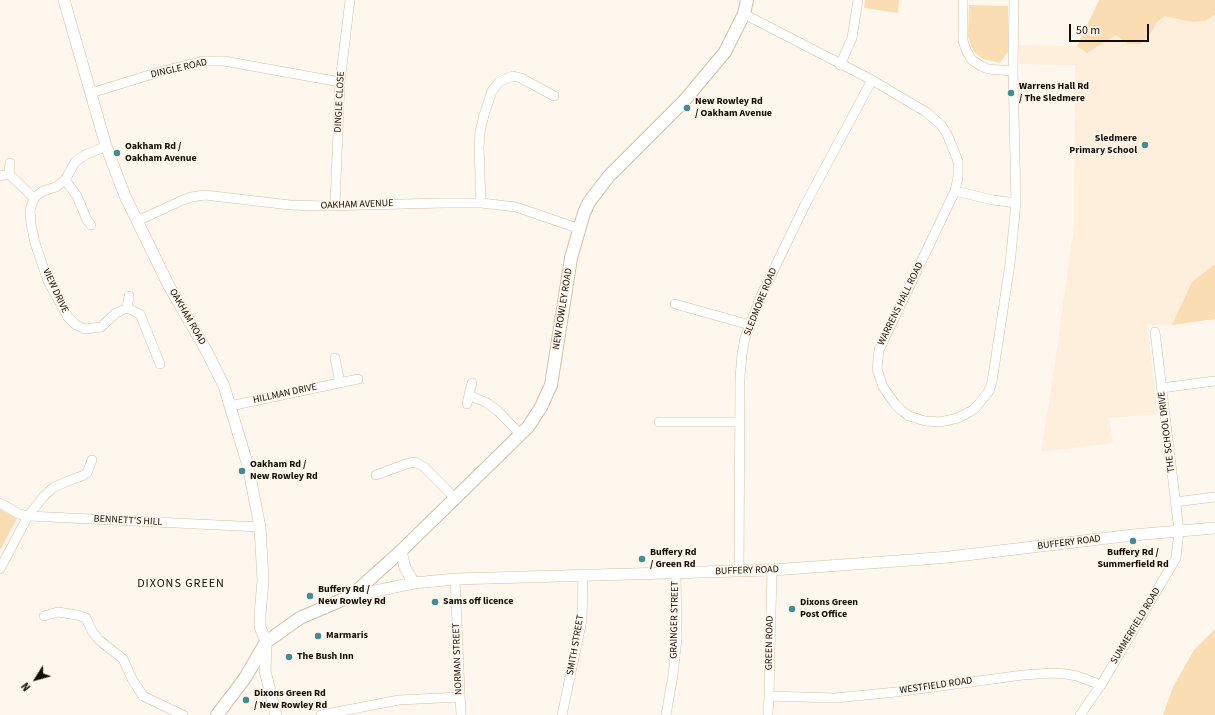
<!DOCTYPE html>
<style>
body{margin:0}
#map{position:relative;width:1215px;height:715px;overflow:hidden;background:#fef7ed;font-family:"Source Sans 3",sans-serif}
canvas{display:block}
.north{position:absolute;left:16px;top:659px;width:40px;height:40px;-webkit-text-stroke:3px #fef7ed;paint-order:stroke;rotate:233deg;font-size:11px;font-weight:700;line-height:16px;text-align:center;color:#130d05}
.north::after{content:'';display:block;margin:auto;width:14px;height:18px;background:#130d05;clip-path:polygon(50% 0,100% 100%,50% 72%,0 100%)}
.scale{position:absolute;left:1069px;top:24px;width:80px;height:18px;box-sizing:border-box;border:2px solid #130d05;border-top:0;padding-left:5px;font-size:12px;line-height:14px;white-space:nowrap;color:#130d05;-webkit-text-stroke:3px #fef7ed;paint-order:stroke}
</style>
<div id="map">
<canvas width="1215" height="715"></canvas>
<div class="north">N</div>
<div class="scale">50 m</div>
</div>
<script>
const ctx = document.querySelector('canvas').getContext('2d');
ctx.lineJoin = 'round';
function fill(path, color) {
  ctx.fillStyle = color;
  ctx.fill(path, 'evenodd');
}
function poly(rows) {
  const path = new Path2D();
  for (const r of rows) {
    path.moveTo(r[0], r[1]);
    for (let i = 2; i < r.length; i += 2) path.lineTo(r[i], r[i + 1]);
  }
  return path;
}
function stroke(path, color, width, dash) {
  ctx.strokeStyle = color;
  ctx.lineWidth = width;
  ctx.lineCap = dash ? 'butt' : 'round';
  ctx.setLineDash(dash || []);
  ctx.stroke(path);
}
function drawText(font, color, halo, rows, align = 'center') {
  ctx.font = font + ' "Source Sans 3",sans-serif';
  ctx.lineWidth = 3;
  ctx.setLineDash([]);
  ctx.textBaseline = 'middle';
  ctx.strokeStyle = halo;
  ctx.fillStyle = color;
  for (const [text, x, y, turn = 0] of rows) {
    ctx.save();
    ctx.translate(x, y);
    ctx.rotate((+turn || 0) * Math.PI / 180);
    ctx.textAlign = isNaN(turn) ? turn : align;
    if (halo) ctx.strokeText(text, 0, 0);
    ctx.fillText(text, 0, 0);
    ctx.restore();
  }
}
const built = poly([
 [1174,0,1215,0,1215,319,1172,325,1147,325,1158,414,1109,418,1113,443,1041,452,1049,404,1074,226,1075,65,1019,64,1019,45,1077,46,1080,48]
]);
const green = poly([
 [865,0,899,0,898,13,864,8],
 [1099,0,1215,0,1215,15,1205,21,1192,22,1165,16,1157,22,1149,36,1140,44,1128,44,1116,35,1087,53,1077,46],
 [969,5,1008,6,1008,52,1000,63,983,59,973,51,968,36],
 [1215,264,1215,319,1172,325,1192,282],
 [0,509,17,519,0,550],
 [1215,629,1215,715,1163,715,1173,687,1194,650]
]);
const minor = poly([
 [963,0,963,41,967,52,972,60,981,66,988,69,1013,71],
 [744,14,872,80,926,112,941,125,947,134,958,161,958,177,955,191,879,350,877,369,883,387,895,404,901,410,909,416,925,421,940,422,958,418,973,410,977,406,989,391,992,382,1010,264,1016,203,1013,71,1014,0],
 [840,65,852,38,858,0],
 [91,93,159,72,203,61,224,61,340,82],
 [106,146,85,155,75,162,65,180,56,187,43,191,34,198,30,210,31,224,35,243,48,281,68,317,76,325,85,329,101,327,116,313,127,308],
 [9,174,34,198],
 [0,176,9,174,10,163],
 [65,180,77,196,87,220,91,225],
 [955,191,993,200,1016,203],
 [481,203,479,148,480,132,484,115,492,91,499,82,513,76,521,78,554,96],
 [335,205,340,82,350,0],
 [137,221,183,200,191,197,205,195,290,205,325,206,444,203,481,203,516,207,580,229],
 [129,296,127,308,140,314,160,364],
 [675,304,750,325],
 [335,358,340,383],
 [1161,388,1215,381],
 [469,395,472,383],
 [467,404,469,395,487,403,498,411,520,434],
 [230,406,358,379],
 [659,422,740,422],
 [376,475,406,464,415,462,424,467,455,498],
 [1175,502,1215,497],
 [0,503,19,514,28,516,260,527],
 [0,569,28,516,44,496,54,487,73,479,82,476,87,473,92,460],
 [739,570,740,378,742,354,745,338,761,296,805,205,872,80],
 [455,579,461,715],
 [44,616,58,612,77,615,86,618,92,631,99,640,123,659,132,679,143,696,183,715],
 [769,696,835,698,896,692,1023,675,1053,673,1066,674,1077,676,1101,685],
 [321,715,399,700,460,697],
 [562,715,582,620,583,575],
 [666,715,673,675,677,639,676,573],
 [768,715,769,696,772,570],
 [1080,715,1101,685,1176,558,1179,531,1155,332]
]);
const tertiary = poly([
 [64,0,106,146,125,196,169,286,206,350,224,386,248,466,260,527,263,580,260,615,260,627,266,642,265,671,276,715],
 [401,551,405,568,414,583],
 [351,596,414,583,455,579,772,570,911,560,949,557,1133,535,1215,528]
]);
const secondary = poly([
 [217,715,245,678,266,642,300,618,351,596,401,551,528,427,541,407,551,385,571,258,584,213,589,202,609,176,684,101,725,52,744,14,747,0]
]);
const markers = [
 [1011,93,4,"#458a97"],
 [687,108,4,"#458a97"],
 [1145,145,4,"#458a97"],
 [117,153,4,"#458a97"],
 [242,471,4,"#458a97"],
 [1133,541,4,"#458a97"],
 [642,559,4,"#458a97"],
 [310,596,4,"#458a97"],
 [435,602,4,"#458a97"],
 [792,609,4,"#458a97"],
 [318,636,4,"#458a97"],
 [289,657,4,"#458a97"],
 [246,700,4,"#458a97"]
];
const streetNames = [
 ["DINGLE ROAD",179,69,-13],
 ["DINGLE CLOSE",340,102,-87],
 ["OAKHAM AVENUE",357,205,-2],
 ["VIEW DRIVE",55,291,65],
 ["SLEDMORE ROAD",761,302,-68],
 ["WARRENS HALL ROAD",901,304,-64],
 ["NEW ROWLEY ROAD",563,309,-81],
 ["OAKHAM ROAD",187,317,60],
 ["HILLMAN DRIVE",285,394,-12],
 ["THE SCHOOL DRIVE",1167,432,-97],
 ["BENNETT'S HILL",128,521,3],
 ["BUFFERY ROAD",1069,543,-7],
 ["BUFFERY ROAD",747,571,-2],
 ["GRAINGER STREET",675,620,-89],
 ["SUMMERFIELD ROAD",1136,626,-59],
 ["GREEN ROAD",770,643,-89],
 ["SMITH STREET",576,645,-80],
 ["NORMAN STREET",458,659,-92],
 ["WESTFIELD ROAD",936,686,-8]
];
const poiNames = [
 ["Warrens Hall Rd",1019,87],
 ["/ The Sledmere",1019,99],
 ["New Rowley Rd",695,102],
 ["/ Oakham Avenue",695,114],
 ["Sledmere",1137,139,"right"],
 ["Primary School",1137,151,"right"],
 ["Oakham Rd /",125,147],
 ["Oakham Avenue",125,159],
 ["Oakham Rd /",250,465],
 ["New Rowley Rd",250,477],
 ["Buffery Rd",650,553],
 ["/ Green Rd",650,565],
 ["Buffery Rd /",1133,553,"center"],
 ["Summerfield Rd",1133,565,"center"],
 ["Buffery Rd /",318,590],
 ["New Rowley Rd",318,602],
 ["Sams off licence",443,602],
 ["Dixons Green",800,603],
 ["Post Office",800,615],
 ["Marmaris",326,636],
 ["The Bush Inn",297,657],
 ["Dixons Green Rd",254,694],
 ["/ New Rowley Rd",254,706]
];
const quarterNames = [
 ["DIXONS GREEN",181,584]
];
fill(built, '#fdefdc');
fill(green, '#faddb3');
stroke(minor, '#d1c0a7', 10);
stroke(tertiary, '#d1c0a7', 12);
stroke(secondary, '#d1c0a7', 14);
stroke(minor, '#fff', 9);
stroke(tertiary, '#fff', 11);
stroke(secondary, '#fff', 12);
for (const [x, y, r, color] of markers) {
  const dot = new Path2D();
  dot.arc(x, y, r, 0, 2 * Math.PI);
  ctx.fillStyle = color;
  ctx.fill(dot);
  stroke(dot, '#fef7ed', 1.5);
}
drawText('10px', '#130d05', '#fef7ed', streetNames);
drawText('bold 10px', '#130d05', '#fef7ed', poiNames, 'left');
ctx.letterSpacing = '1px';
drawText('12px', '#130d05', '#fef7ed', quarterNames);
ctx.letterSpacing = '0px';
</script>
